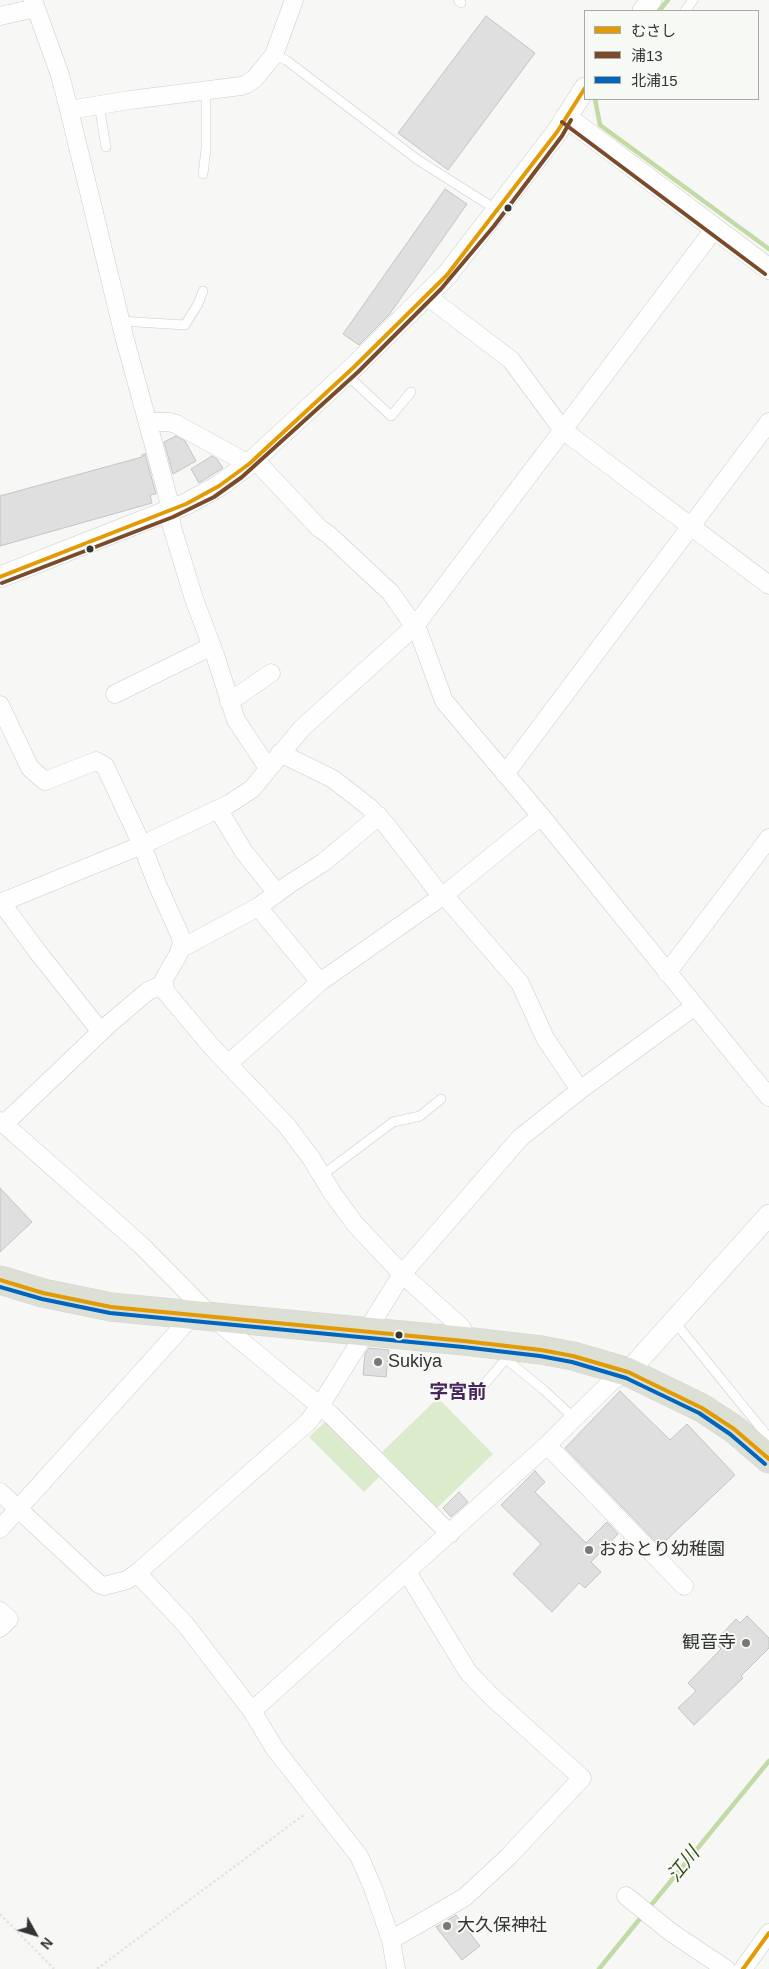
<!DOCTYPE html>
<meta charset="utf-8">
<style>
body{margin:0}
#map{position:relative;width:769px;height:1969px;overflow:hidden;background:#f7f8f6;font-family:Arial,"Noto Sans JP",sans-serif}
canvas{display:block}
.legend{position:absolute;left:584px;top:10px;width:175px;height:90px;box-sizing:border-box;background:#f7f9f5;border:1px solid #a9aaa7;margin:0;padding:6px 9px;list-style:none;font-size:15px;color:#333433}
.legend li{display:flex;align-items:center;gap:10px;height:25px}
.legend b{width:25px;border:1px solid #a9aaa7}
.north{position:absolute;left:10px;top:1909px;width:50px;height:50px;-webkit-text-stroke:4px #f7f9f5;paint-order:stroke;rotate:129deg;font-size:14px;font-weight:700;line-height:20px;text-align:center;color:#333433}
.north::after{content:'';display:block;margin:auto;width:18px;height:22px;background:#333433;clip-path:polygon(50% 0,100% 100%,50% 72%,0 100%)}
</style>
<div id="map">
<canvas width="769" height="1969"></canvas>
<ul class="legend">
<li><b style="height:6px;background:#e39b05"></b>むさし</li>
<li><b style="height:6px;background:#7a4b2a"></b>浦13</li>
<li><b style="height:6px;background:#0065bd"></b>北浦15</li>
</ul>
<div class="north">N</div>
</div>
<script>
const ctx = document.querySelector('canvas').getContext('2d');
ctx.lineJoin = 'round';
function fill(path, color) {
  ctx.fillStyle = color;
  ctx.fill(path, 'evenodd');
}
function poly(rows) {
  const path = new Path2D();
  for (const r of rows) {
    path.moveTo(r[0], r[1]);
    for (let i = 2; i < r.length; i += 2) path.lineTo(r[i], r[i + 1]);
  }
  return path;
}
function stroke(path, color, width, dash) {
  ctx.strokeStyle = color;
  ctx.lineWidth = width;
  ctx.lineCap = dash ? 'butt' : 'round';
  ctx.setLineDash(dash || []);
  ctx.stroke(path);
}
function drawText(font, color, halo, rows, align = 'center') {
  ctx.font = font + ' Arial,"Noto Sans JP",sans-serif';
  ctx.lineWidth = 4;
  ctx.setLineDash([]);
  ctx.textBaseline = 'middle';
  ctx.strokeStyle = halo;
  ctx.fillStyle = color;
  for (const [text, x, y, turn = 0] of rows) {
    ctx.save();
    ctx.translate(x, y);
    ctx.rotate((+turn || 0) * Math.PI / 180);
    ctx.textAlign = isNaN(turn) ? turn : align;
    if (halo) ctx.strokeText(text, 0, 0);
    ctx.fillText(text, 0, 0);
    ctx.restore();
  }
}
const green = poly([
 [438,1398,493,1454,437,1508,382,1452],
 [328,1419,382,1474,364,1492,309,1437]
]);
const stream = poly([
 [659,11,668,0],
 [595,99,600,125,769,249],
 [648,1909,769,1761],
 [599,1969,643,1915]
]);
const building = poly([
 [486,16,535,53,448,170,398,133,486,16],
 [445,189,467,204,389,315,359,345,343,334,445,189],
 [176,436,185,441,196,461,173,474,164,442,176,436],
 [145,454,156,494,150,495,152,503,0,546,0,496,142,457,142,455,145,454],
 [212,456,217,459,223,468,199,483,191,469,212,456],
 [0,1188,32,1222,0,1252,0,1188],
 [369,1348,389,1350,386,1377,363,1375,365,1354,369,1348],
 [620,1391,670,1440,687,1424,735,1475,660,1546,565,1448,620,1391],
 [535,1471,545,1482,535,1492,586,1543,607,1522,618,1534,591,1562,601,1572,585,1588,579,1583,552,1612,513,1574,541,1544,501,1505,535,1471],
 [459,1492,468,1502,451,1517,443,1508,459,1492],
 [747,1616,769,1638,769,1648,741,1676,743,1678,694,1725,678,1708,696,1691,688,1683,721,1649,718,1646,727,1637,723,1633,736,1619,740,1623,747,1616],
 [456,1915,480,1946,462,1960,436,1927,456,1915]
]);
const path = poly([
 [0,1914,54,1969],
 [97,1969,305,1814]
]);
const service = poly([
 [458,0,461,3],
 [685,11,693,0],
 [274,55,286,60,418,160,497,210],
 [99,105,106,147],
 [203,174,206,149,206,91],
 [120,321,185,325,198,304,203,291],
 [347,375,391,416,411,392],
 [321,1176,393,1122,420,1116,441,1099],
 [674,1321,769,1438],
 [501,1352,506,1359,545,1391,574,1418],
 [481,1388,506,1359]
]);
const minor = poly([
 [33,0,60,75,69,110,124,336,168,497,172,527,194,599,215,655,236,720,268,768],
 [0,16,36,8],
 [69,110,130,100,241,86,247,84,255,78,274,55,294,0],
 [427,296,511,360,559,425,568,434,769,585],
 [148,422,169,422,176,424,249,464],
 [254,459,319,528,329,535,391,593,419,633,444,701,541,816,769,1097],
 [115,694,212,646],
 [229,702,271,673],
 [0,705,30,768,45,781,96,761,105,766,142,845,157,884,180,935,182,944,178,955,164,979,165,991,211,1046,287,1126,311,1158,333,1194,355,1224,402,1274,461,1327,463,1330,464,1341],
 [280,753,333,779,369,807,387,826,442,897],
 [505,774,769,422],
 [218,809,244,852,277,893],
 [444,895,520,983,545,1038,580,1090],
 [1,902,37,951,101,1032],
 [0,903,142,845,229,804,252,789,302,728,415,626,715,228],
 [258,907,320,982],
 [180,949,258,907,291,883,324,862,379,816],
 [667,973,769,838],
 [228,1064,320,982,444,895,541,816],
 [0,1121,4,1124,109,1024,148,991,164,984],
 [4,1124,141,1245,212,1317,331,1415,450,1534],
 [547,1445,684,1586],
 [0,1492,99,1584,104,1586,127,1580,137,1573,185,1624,252,1711,275,1749,359,1856,373,1888,391,1940,396,1969],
 [0,1529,193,1315],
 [137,1573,308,1422,320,1406,402,1274,520,1138,580,1090,695,1006],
 [0,1611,9,1619,0,1628],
 [252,1711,547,1445,612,1381,628,1372],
 [626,1896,672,1933,726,1969],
 [391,1940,465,1897,508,1857,582,1778,492,1697,468,1672,407,1572],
 [743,1969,769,1933]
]);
const tertiary = poly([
 [643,11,651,0],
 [566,117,769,269],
 [0,577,186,504,219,486,249,464,354,367,447,275,557,132,585,88],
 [628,1372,769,1215]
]);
const primary = poly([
 [0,1280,43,1293,111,1307,464,1341,541,1350,573,1356,628,1372,702,1408,734,1429,769,1459]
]);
const bus1 = poly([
 [0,577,186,504,219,486,249,464,354,367,447,275,557,132,585,88],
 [0,1280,43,1293,111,1307,464,1341,541,1350,573,1356,628,1372,702,1408,734,1429,769,1459],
 [743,1969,769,1933]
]);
const bus2 = poly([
 [562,122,765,274],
 [2,583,173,517,214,497,242,477,358,372,441,289,494,226,562,136,571,120]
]);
const bus3 = poly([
 [0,1287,42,1299,110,1313,463,1347,540,1356,572,1362,626,1378,699,1413,730,1434,765,1464]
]);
const markers = [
 [508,208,4.5,"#333433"],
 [90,549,4.5,"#333433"],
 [399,1335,4.5,"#333433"],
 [378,1362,5,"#787977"],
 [589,1550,5,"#787977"],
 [746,1643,5,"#787977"],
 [447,1926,5,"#787977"]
];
const poiNames = [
 ["Sukiya",388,1362],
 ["おおとり幼稚園",599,1550],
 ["観音寺",736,1643,"right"],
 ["大久保神社",457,1926]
];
const neighbourhoodNames = [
 ["字宮前",458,1393]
];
const waterNames = [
 ["江川",684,1865,-51]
];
fill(green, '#dbebcc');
stroke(stream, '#c1dba4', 4.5);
fill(building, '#dedfde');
stroke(building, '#c3c4c3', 1);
stroke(service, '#cacbca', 10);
stroke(minor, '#cacbca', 19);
stroke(tertiary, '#cacbca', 22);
stroke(primary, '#d3d4d3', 29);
stroke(path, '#e3e3e2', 2.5, [2.5, 2.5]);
stroke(service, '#fefefe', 9);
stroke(minor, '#fefefe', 18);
stroke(tertiary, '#fefefe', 21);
stroke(primary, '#dcdfd4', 28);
stroke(bus1, '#e39b05', 4);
stroke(bus2, '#7a4b2a', 4);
stroke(bus3, '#0065bd', 4);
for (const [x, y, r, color] of markers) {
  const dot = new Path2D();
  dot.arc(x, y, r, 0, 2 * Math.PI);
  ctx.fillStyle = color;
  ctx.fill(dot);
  stroke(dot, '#f7f9f5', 2);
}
drawText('18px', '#333433', '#f7f9f5', poiNames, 'left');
drawText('bold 19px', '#47265e', '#f7f9f5', neighbourhoodNames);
drawText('italic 19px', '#364d17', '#f7f9f5', waterNames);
</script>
